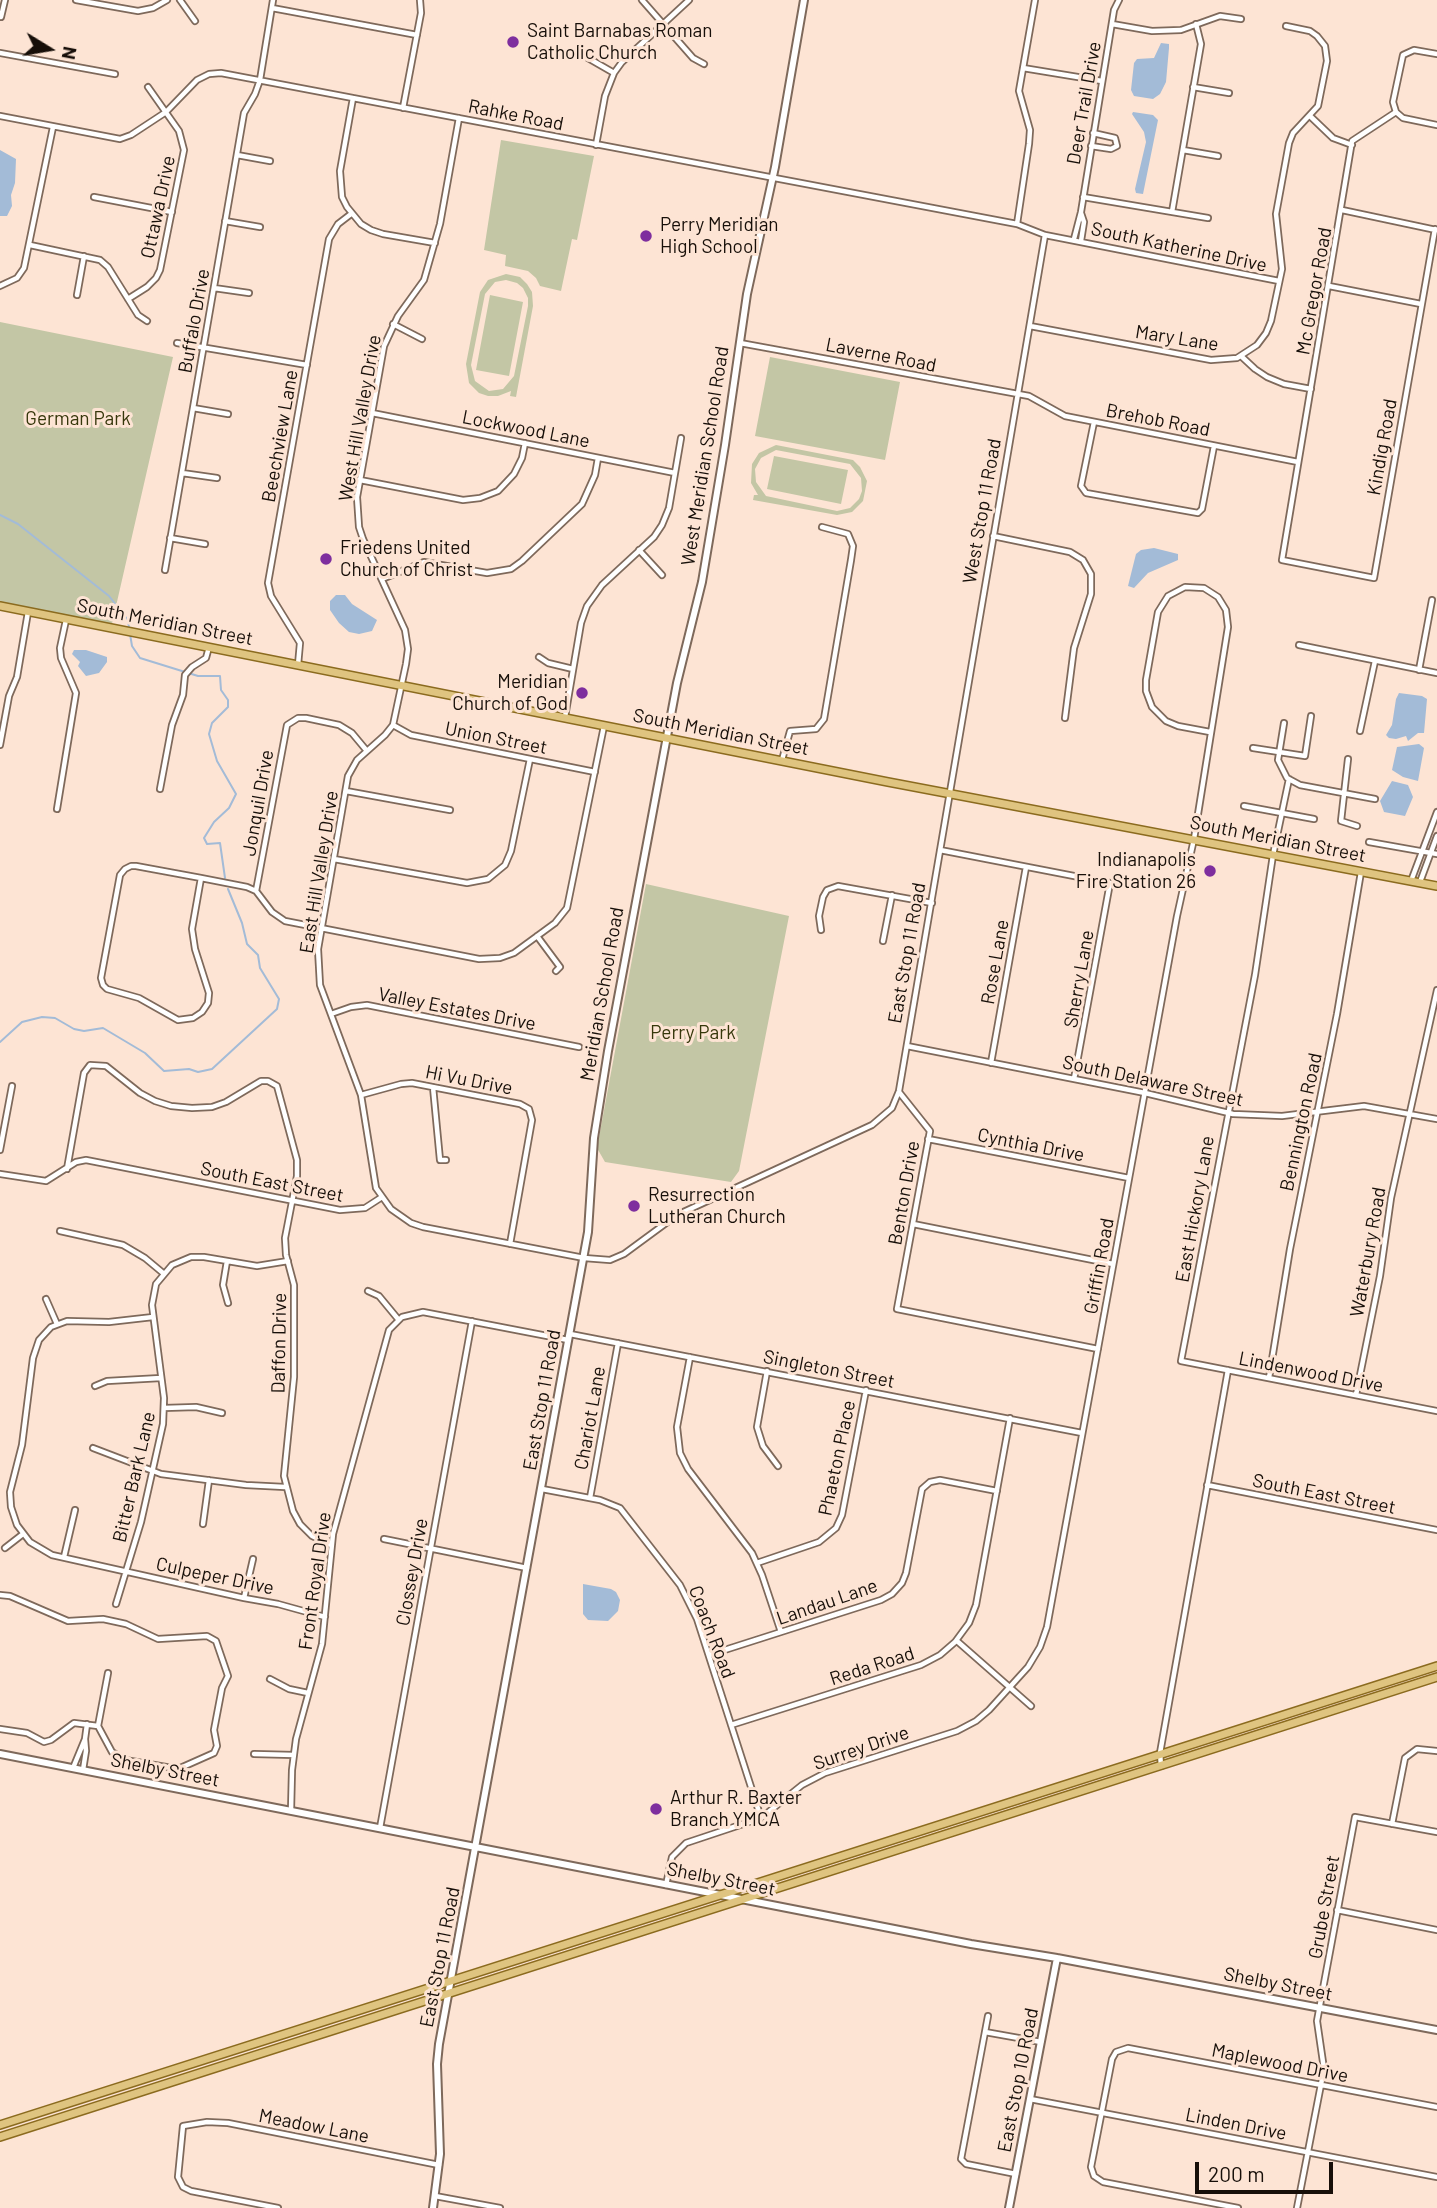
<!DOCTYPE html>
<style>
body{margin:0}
#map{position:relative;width:1437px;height:2208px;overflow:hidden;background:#fde4d4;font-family:Barlow,sans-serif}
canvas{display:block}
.north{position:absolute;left:14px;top:14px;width:70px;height:70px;-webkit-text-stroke:5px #fde4d4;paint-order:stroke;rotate:101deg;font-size:19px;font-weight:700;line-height:28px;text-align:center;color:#170f09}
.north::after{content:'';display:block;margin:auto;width:24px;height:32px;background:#170f09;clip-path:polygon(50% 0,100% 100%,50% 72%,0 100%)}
.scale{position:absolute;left:1195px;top:2162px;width:138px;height:32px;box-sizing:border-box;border:4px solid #170f09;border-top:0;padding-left:9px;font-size:21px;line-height:24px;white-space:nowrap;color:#170f09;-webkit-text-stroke:5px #fde4d4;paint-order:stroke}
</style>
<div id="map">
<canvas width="1437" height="2208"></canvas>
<div class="north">N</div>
<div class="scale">200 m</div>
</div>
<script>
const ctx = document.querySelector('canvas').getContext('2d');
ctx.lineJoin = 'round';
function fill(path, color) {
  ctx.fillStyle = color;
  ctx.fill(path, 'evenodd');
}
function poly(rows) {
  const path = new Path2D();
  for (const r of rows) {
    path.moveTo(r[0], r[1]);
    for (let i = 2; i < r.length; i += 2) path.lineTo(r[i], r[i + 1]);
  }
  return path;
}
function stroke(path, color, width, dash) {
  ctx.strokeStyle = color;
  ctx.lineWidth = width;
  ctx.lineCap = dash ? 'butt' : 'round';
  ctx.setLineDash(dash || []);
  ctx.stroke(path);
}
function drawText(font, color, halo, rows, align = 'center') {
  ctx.font = font + ' Barlow,sans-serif';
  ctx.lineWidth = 6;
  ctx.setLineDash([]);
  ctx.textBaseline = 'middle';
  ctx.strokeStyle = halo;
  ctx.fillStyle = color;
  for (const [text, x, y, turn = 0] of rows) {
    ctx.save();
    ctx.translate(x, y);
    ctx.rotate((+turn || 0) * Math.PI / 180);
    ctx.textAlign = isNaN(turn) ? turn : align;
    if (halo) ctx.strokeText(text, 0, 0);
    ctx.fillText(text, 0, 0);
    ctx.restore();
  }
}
const green = poly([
 [501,140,594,156,577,240,572,239,561,291,540,286,536,278,528,271,505,266,506,255,484,250],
 [506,274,520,277,527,284,532,292,533,306,516,397,510,396,511,391,498,396,488,396,479,393,469,383,466,364,480,292,488,280],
 [506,280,517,283,523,288,528,298,528,306,514,376,503,389,489,391,475,381,471,365,485,294,495,282],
 [490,295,523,302,509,376,476,370],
 [0,322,173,357,111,628,0,606],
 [770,357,900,382,885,460,755,436],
 [776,445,853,460,860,467,867,481,863,501,852,512,837,515,753,500,754,495,758,495,751,483,752,464,759,453],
 [776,450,850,464,861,478,862,491,859,499,850,508,837,511,766,496,756,482,755,469,761,458],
 [774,456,848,470,841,504,767,489],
 [646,884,789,916,739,1171,731,1182,605,1162,597,1148]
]);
const water = poly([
 [1161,43,1169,44,1169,48,1166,82,1160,94,1153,99,1134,96,1131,90,1134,63,1137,59,1154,58],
 [1133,112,1153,115,1158,120,1143,194,1136,193,1135,189,1146,142,1144,132,1132,114],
 [0,150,16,159,15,183,11,195,12,206,7,216,0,216],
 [1154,548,1178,554,1178,560,1148,573,1134,588,1128,586,1136,554,1141,550],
 [336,595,345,595,352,604,377,620,372,631,359,634,349,632,339,623,330,610,330,601],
 [74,650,86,650,107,657,107,662,99,673,86,676,78,666,80,662,72,654],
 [1399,693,1422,696,1427,699,1424,733,1418,733,1408,741,1406,736,1396,739,1389,738,1386,735,1392,725,1396,699],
 [1419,744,1424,748,1418,781,1403,777,1392,770,1397,747],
 [1392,781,1408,785,1413,797,1405,816,1384,812,1380,801],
 [583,1584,611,1589,616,1592,620,1600,618,1611,608,1621,588,1620,583,1614]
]);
const stream = poly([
 [0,515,18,524,109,596,128,620,129,628],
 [130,634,132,646,140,658,198,676,220,676,221,690,228,700,228,707,212,723,209,734,217,761,236,794,229,808,214,822,204,838,207,844,220,843,225,878],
 [0,1042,22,1022,42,1017,55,1018,74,1029,84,1031,103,1028,145,1053,164,1071,189,1069,198,1072,212,1069,277,1009,279,999,260,968,258,955,247,944,242,923,228,889]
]);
const street = poly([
 [76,0,138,11,153,8,167,0],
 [180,0,195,21],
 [642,0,693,58,704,64],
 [272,8,417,35],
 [1,17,5,0],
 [1112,24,1152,31,1181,30,1220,16,1241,19],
 [0,53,115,74],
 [581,54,614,73],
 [1023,68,1102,81],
 [1193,87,1229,93],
 [353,98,340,171,342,197,347,207,361,224,371,230,383,234,435,243],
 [403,108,421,13,420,0],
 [1396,112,1352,141,1282,560,1374,578,1435,229],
 [1396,112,1393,102,1403,55,1414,50,1437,54],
 [1396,112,1403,118,1437,125],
 [0,116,120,139,131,135,166,112,197,80,209,74,221,73,1017,224,1045,235,1279,281],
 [1310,116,1333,138,1352,145],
 [459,118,440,224,424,280,398,316,384,346,357,497,359,527,363,539,405,630,408,649,406,664,393,725,385,735,357,760,348,776,318,949,320,985,361,1095,376,1188,391,1209,411,1223,423,1227,584,1258,610,1260,624,1254,677,1215,872,1125,892,1108,899,1091,1045,235],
 [596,145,605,96,614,73,622,62,689,0],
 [1091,146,1111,149,1117,146,1115,138,1093,133],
 [1183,150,1218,156],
 [237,155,270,161],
 [94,197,172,212],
 [1083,197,1208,218],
 [1342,210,1436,230],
 [1172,212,1201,44,1196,24],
 [225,221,260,227],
 [1017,224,1029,144,1030,130,1019,91,1035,0],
 [1074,239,1081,212,1114,10,1119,0],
 [1081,241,1084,222,1081,213],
 [30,245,100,260,108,267,138,315,147,321],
 [0,286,17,278,24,268,53,127],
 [1329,286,1421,304],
 [214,288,249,293],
 [77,295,84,256],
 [128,299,147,287,156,278,160,270,184,150,179,131,148,87],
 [393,324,422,339],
 [1030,326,1211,360,1237,358,1257,345,1266,333,1271,321,1282,269,1276,214,1289,143,1293,133,1318,106,1327,61,1325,46,1317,36,1310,31,1286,26],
 [177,343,307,365],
 [740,343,1029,396,1065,416,1298,462],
 [1241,356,1255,369,1267,377,1284,384,1311,389],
 [193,408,228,414],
 [372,413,675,473],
 [1094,422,1081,486,1086,493,1198,513,1202,509,1214,446],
 [182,473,217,478],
 [360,480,463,500,480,498,498,491,514,474,522,458,525,443],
 [993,536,1070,552,1083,560,1091,574,1091,594,1074,648,1065,718],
 [170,538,205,544],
 [639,550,662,575],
 [165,570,244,113,255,94,260,80,273,0],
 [382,579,424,562,487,573,511,569,522,561,582,504,595,475,598,458],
 [1299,645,1437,673],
 [539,657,548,663,573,669],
 [298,665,300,643,271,596,268,583,329,239,338,224,351,214],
 [1419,670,1432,600],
 [565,717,581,623,587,606,602,585,654,537,662,525,669,508,681,438],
 [1284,723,1278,760,1287,778,1300,785,1375,799],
 [393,725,411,735,595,772],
 [1360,731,1375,661],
 [0,745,9,696,17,677,28,612],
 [1253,748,1305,756,1311,716],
 [1348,759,1341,821,1357,826],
 [782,760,790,731,816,729,824,719,851,560,853,546,848,534,822,527],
 [1289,779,1273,855,1255,975,1181,1361,1437,1411],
 [160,789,172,725,183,695,185,675,192,667,206,658,209,647],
 [346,791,450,810],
 [1244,806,1314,819],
 [57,809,76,693,61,658,60,648,66,620],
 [1369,842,1437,854],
 [940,850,1110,883,1074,1079],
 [334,859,467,883,488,879,505,865,511,851,530,759],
 [201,878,192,929,195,949,209,993,208,1003,202,1012,193,1018,178,1020,139,998,107,989,103,985,101,978,120,875,125,869,131,866,136,866,201,878,247,887,256,891,272,912,285,921,479,959,500,958,514,953,555,923,567,908,604,726],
 [1411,881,1437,812],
 [1420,882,1437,836],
 [256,891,287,725,298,718,306,718,339,725,352,733,367,751],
 [821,930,819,916,823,897,827,890,838,886,932,903],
 [537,936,560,967,556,971],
 [883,941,892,895],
 [331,1014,351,1007,367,1005,579,1047],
 [907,1046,1145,1093,1233,1114,1282,1116,1364,1106,1437,1119],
 [991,1063,1026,867],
 [433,1087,440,1160,446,1160],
 [899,1092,930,1131,897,1309,1098,1349],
 [361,1095,401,1084,412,1083,520,1104,529,1109,532,1120,510,1244],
 [928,1139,1129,1178],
 [0,1150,12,1086],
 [67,1169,84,1073,90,1065,106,1066,140,1093,155,1101,171,1106,192,1108,212,1107,226,1102,261,1081,268,1081,277,1086,297,1160,297,1176,285,1238,286,1255,294,1285,294,1377,284,1476,293,1511,300,1524,312,1536,331,1545],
 [0,1174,46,1181,76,1162,86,1160,340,1210,365,1208,382,1197],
 [913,1224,1113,1264],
 [60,1231,123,1245,145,1258,163,1273],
 [227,1261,223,1285,228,1303],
 [368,1291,379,1296,398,1319],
 [46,1299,57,1324],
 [153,1317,109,1322,67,1321,51,1327,39,1340,33,1358,22,1445,10,1492,11,1507,17,1525,30,1542,52,1555,244,1598,278,1604,325,1617],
 [570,1334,1082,1433],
 [690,1357,677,1427,680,1453,688,1469,752,1553,762,1575,781,1632],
 [767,1371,757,1427,763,1446,778,1466],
 [1269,1378,1290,1249,1337,1014,1361,872],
 [95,1386,107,1381,161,1378],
 [1356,1395,1380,1276,1391,1198,1437,990],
 [164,1408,196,1407,222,1413],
 [93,1448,161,1474,246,1485,285,1487],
 [1207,1485,1437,1530],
 [542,1489,600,1500,620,1508,680,1585,697,1619,761,1818],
 [590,1498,618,1343],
 [203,1524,209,1480],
 [384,1539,527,1568],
 [5,1548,23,1534],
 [64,1557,75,1510],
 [757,1563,819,1542,836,1528,842,1515,866,1390],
 [0,1595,10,1596,68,1621,103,1619,126,1624,158,1639,207,1636,216,1641,228,1676,222,1688,214,1730,217,1746,214,1753,178,1769,125,1760,112,1752,98,1726],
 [244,1598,253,1559],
 [116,1604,141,1522,163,1424,164,1398,152,1305,156,1284,172,1265,191,1257,204,1257,257,1266,288,1261],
 [957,1641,1031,1706],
 [709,1655,881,1600,892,1594,902,1583,906,1573,922,1489,930,1482,940,1480,997,1491],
 [270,1679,289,1689,308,1693],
 [731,1725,921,1665,940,1655,955,1642,969,1623,976,1605,1010,1418],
 [98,1726,108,1673],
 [0,1729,27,1733,44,1742,51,1740,74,1723,98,1726],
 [85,1739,87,1724],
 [254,1754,294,1755],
 [1161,1766,1160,1753,1228,1370],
 [73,1768,85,1739,86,1751,83,1770],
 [291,1811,292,1770,296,1739,322,1644,333,1534,389,1330,402,1317,423,1312,568,1340],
 [1392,1824,1405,1758,1417,1749,1437,1751],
 [380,1828,472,1321],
 [666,1885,672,1857,686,1843,761,1818,802,1785,825,1773,957,1731,976,1721,989,1710,1028,1667,1040,1647,1047,1627,1177,916,1194,839,1228,627,1226,610,1218,597,1204,588,1185,587,1168,596,1158,612,1146,680,1146,691,1152,707,1166,721,1178,726,1210,732],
 [1337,1910,1437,1930],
 [988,2016,961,2159,966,2164,1016,2174],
 [985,2032,1041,2042],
 [1030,2099,1437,2177],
 [435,2196,500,2208],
 [278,2208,191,2191,183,2187,178,2177,183,2126,207,2122,228,2123,439,2165],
 [1238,2208,1103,2182,1094,2176,1091,2167,1112,2059,1116,2052,1128,2048,1437,2107],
 [1297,2208,1324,2069,1317,2021,1355,1817,1437,1832]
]);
const secondary = poly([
 [0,1754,971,1944,1057,1958,1437,2030],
 [433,2208,440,2154,437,2064,439,2044,588,1232,594,1138,608,1051,677,683,702,582,725,445,747,294,775,167,804,0],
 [1009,2208,1057,1958]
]);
const primary = poly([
 [0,606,888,782,1437,886],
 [0,2125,1437,1666],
 [0,2137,1437,1677]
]);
const markers = [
 [513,42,7,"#7e2e9e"],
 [646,236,7,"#7e2e9e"],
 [326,559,7,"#7e2e9e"],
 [582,693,7,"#7e2e9e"],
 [1210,871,7,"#7e2e9e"],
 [634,1206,7,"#7e2e9e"],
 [656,1809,7,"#7e2e9e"]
];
const poiNames = [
 ["Saint Barnabas Roman",527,31],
 ["Catholic Church",527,53],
 ["Perry Meridian",660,225],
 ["High School",660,247],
 ["Friedens United",340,548],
 ["Church of Christ",340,570],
 ["Meridian",568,682,"right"],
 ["Church of God",568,704,"right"],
 ["Indianapolis",1196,860,"right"],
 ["Fire Station 26",1196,882,"right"],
 ["Resurrection",648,1195],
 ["Lutheran Church",648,1217],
 ["Arthur R. Baxter",670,1798],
 ["Branch YMCA",670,1820]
];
const streetNames = [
 ["Deer Trail Drive",1084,103,-80],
 ["Rahke Road",516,115,11],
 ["Ottawa Drive",158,207,-78],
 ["South Katherine Drive",1179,247,12],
 ["Mc Gregor Road",1314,291,-80],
 ["Buffalo Drive",194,321,-80],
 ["Mary Lane",1177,338,9],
 ["Laverne Road",881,355,11],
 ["West Hill Valley Drive",360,418,-80],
 ["Brehob Road",1158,420,11],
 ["Lockwood Lane",526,429,11],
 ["Beechview Lane",280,436,-80],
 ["Kindig Road",1382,447,-80],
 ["West Meridian School Road",705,456,-81],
 ["West Stop 11 Road",982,511,-80],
 ["South Meridian Street",165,622,11],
 ["South Meridian Street",721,732,11],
 ["Union Street",496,738,11],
 ["Jonquil Drive",258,803,-80],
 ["South Meridian Street",1278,839,11],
 ["East Hill Valley Drive",319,872,-81],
 ["East Stop 11 Road",907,953,-80],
 ["Rose Lane",995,962,-80],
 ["Sherry Lane",1079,979,-80],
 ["Meridian School Road",602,994,-80],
 ["Valley Estates Drive",457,1009,11],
 ["Hi Vu Drive",469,1080,11],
 ["South Delaware Street",1153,1081,12],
 ["Bennington Road",1301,1122,-78],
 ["Cynthia Drive",1031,1145,11],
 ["South East Street",272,1182,11],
 ["Benton Drive",904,1193,-80],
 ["East Hickory Lane",1195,1209,-80],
 ["Waterbury Road",1368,1252,-80],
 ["Griffin Road",1099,1266,-80],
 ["Daffon Drive",279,1343,-89],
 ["Singleton Street",829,1369,11],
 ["Lindenwood Drive",1311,1372,11],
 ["East Stop 11 Road",542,1400,-80],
 ["Chariot Lane",590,1418,-80],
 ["Phaeton Place",837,1458,-78],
 ["Bitter Bark Lane",134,1477,-77],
 ["South East Street",1324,1494,11],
 ["Clossey Drive",412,1572,-80],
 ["Culpeper Drive",215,1576,12],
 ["Front Royal Drive",315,1581,-82],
 ["Landau Lane",827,1602,-19],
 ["Coach Road",712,1632,69],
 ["Reda Road",872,1666,-18],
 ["Surrey Drive",861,1748,-19],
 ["Shelby Street",165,1770,11],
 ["Shelby Street",721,1879,11],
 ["Grube Street",1324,1907,-80],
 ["East Stop 11 Road",440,1957,-79],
 ["Shelby Street",1278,1984,11],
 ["Maplewood Drive",1280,2063,11],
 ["East Stop 10 Road",1018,2080,-79],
 ["Linden Drive",1236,2124,11],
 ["Meadow Lane",314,2126,11]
];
const parkNames = [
 ["German Park",78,419],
 ["Perry Park",693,1033]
];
fill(green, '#c3c6a5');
fill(water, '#a3bbd7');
stroke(stream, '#a3bbd7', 2);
stroke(street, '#7e695b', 8);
stroke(secondary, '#7e695b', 10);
stroke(primary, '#8b6b1f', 10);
stroke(street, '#fff', 4.5);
stroke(secondary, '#fff', 6);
stroke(primary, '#dfc480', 7);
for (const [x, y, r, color] of markers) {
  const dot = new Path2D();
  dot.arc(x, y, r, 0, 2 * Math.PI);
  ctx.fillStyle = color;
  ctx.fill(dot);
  stroke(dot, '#fde4d4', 2.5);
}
drawText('19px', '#170f09', '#fde4d4', poiNames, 'left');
drawText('19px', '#170f09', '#fde4d4', streetNames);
drawText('19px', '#36370b', '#fde4d4', parkNames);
</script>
